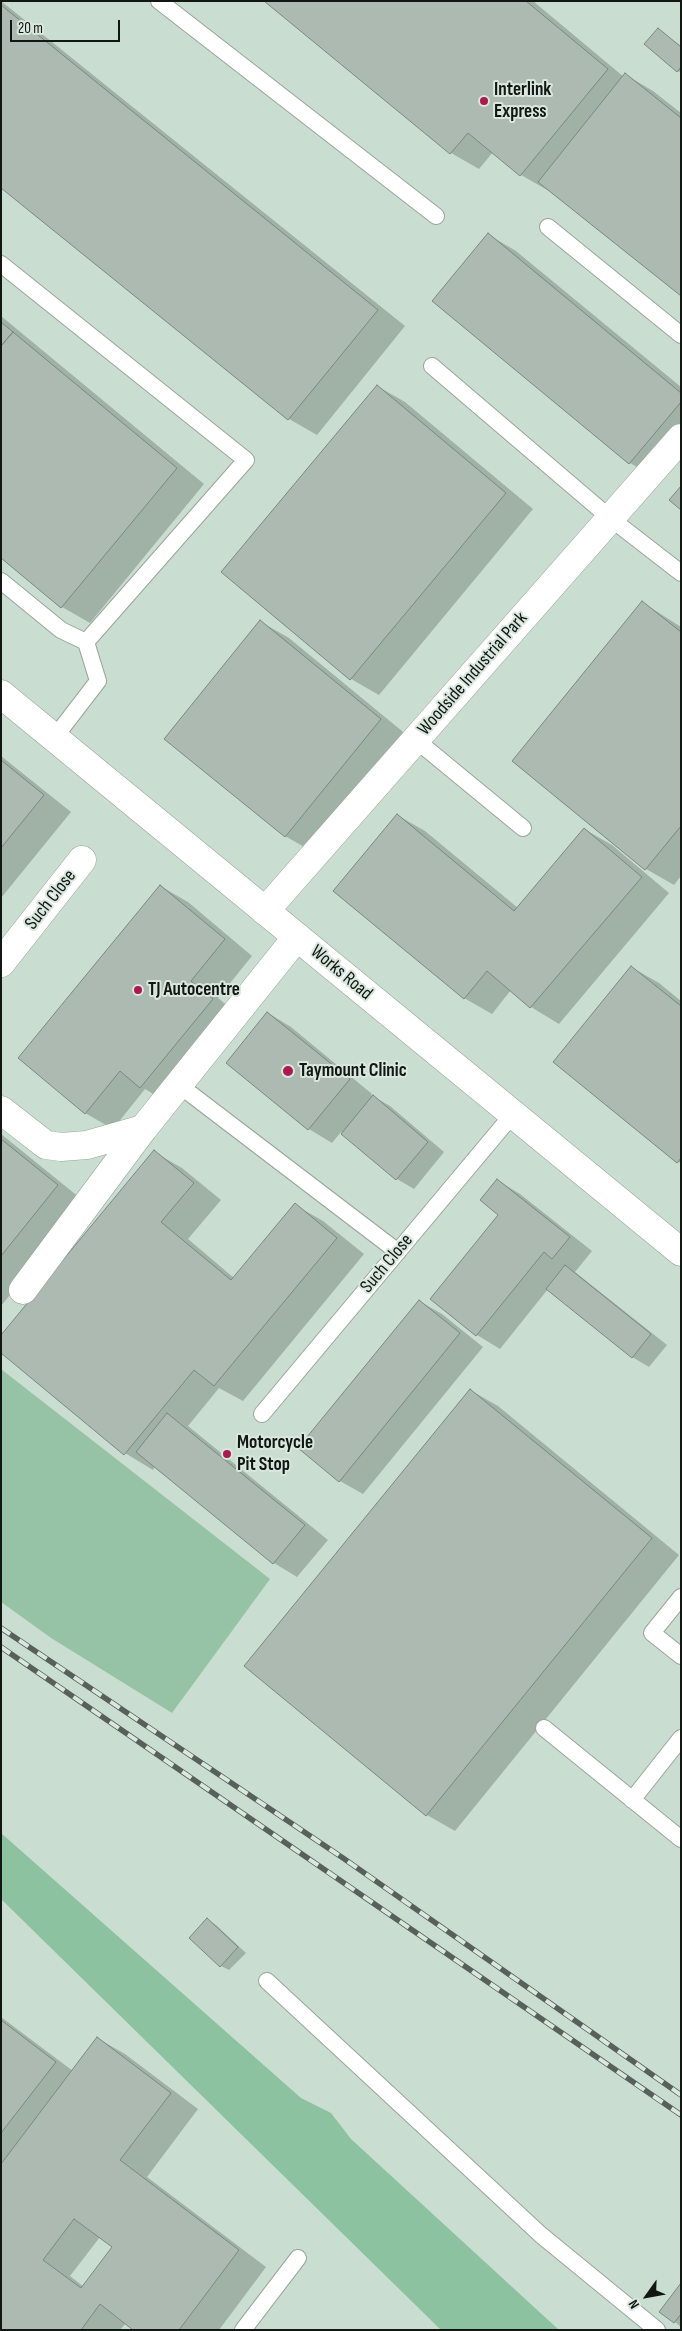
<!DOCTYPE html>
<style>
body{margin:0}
#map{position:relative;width:682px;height:2331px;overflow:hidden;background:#d9e7dd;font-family:"Sofia Sans Condensed",sans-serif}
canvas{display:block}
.frame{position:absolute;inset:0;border:2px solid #121714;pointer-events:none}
.north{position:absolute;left:622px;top:2271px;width:50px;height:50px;-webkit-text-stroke:4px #d9e7dd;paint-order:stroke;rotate:238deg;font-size:14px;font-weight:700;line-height:20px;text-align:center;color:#121714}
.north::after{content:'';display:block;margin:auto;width:18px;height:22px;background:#121714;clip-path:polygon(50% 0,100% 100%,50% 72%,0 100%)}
.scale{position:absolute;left:10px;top:20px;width:110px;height:22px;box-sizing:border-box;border:2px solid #121714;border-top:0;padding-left:6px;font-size:15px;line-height:18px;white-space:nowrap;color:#121714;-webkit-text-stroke:4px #d9e7dd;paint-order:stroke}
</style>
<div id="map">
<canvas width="682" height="2331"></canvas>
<div class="frame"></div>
<div class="north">N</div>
<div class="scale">20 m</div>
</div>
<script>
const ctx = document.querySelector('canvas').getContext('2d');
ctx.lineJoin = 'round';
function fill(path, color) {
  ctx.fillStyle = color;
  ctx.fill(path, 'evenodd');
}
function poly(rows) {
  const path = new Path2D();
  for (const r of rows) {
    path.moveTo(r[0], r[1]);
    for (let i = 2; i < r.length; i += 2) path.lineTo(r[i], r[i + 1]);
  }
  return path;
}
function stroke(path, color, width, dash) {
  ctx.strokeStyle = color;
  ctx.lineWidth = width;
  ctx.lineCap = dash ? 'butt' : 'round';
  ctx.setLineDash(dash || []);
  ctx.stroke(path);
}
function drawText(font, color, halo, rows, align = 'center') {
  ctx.font = font + ' "Sofia Sans Condensed",sans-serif';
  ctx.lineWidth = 4;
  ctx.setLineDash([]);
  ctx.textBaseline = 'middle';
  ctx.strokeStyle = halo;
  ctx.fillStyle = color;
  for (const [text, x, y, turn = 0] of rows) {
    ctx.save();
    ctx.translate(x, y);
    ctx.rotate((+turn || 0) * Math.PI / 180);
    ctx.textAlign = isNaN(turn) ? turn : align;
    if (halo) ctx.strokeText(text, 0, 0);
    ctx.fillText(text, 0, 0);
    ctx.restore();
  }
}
const built = poly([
 [1,1,681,1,681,2330,1,2330,1,1602,51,1638,172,1713,269,1579,1,1369]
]);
const green = poly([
 [1,1369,270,1579,172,1713,51,1638,1,1602]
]);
const forest = poly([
 [1,1833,301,2098,331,2113,351,2139,559,2330,441,2330,1,1899]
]);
const shadow = poly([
 [1,1,405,326,317,435,289,419,1,186],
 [266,1,533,1,624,77,626,75,653,91,681,113,681,295,550,190,549,191,521,175,493,152,479,169,451,153],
 [658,29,681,46,681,73,678,71],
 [489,235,516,251,681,387,681,451,658,479,630,463,434,301],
 [1,316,204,484,90,623,62,607,1,557],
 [377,386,405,402,533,509,379,695,351,679],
 [642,602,681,627,681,876,674,885,646,869],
 [261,622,289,638,408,736,313,852,285,836],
 [1,756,71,812,1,898],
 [397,815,425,831,518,908,584,829,612,845,669,893,559,1024,531,1007,511,990,492,1014,464,998],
 [160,886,188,902,252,956,218,998,240,1016,168,1103,145,1089,113,1129,85,1113],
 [631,967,659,983,681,1001,681,1163,678,1162],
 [268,1013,291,1027,372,1094,371,1095,390,1106,444,1152,414,1189,397,1179,341,1132,332,1143,309,1129,228,1063],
 [1,1134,85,1202,1,1306],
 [154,1152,182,1168,221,1200,188,1239,234,1278,295,1205,323,1221,364,1254,243,1401,219,1388,188,1426,328,1540,297,1577,274,1563,155,1466,153,1470,125,1453],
 [497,1180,520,1194,592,1251,575,1272,667,1345,649,1367,632,1357,548,1289,500,1349,477,1335,432,1299,500,1215],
 [419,1301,442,1314,483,1347,363,1494,340,1481],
 [470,1390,498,1406,679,1555,455,1831,427,1815],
 [208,1920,216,1925,246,1953,229,1970,221,1966],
 [1,2017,73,2071,97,2038,125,2054,198,2109,147,2177,266,2267,219,2330,136,2330,126,2323,120,2330,1,2330],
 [100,2237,113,2247,84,2287,70,2276],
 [681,2285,681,2327,675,2322]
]);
const building = poly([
 [264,1,526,1,608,69,520,176,468,133,450,154,264,1],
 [1,5,378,310,288,420,1,188,1,5],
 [658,28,681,47,681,67,677,72,644,44,658,28],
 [625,73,681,118,681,296,538,182,625,73],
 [488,233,681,393,681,402,629,464,432,301,488,233],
 [1,322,13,332,1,346,1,322],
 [13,332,177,468,61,608,1,558,1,346,13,332],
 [377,385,506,493,350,680,221,572,377,385],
 [681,486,681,510,669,500,681,486],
 [642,601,681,632,681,826,645,870,512,761,642,601],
 [260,620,381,719,285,837,164,739,260,620],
 [1,760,44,795,1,848,1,760],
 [397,814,514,911,584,828,642,877,530,1008,487,971,464,999,333,891,397,814],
 [160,885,225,939,191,981,213,999,140,1088,120,1071,85,1114,18,1058,160,885],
 [631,966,681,1006,681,1158,677,1163,553,1062,631,966],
 [267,1012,350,1079,308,1130,226,1063,267,1012],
 [373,1095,428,1142,396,1180,341,1134,373,1095],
 [1,1139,58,1185,1,1256,1,1139],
 [154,1150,194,1183,161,1222,231,1280,295,1203,337,1238,214,1386,194,1370,124,1455,1,1353,1,1335,154,1150],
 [497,1179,570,1237,552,1259,544,1252,476,1336,430,1299,498,1215,480,1200,497,1179],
 [565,1265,651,1334,632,1358,546,1289,565,1265],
 [419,1300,460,1333,339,1482,298,1448,419,1300],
 [470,1389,652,1538,426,1816,244,1666,470,1389],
 [167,1413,305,1525,273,1564,136,1452,167,1413],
 [207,1918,238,1947,220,1967,189,1938,207,1918],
 [1,2020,56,2062,1,2133,1,2020],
 [97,2037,171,2093,120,2160,239,2250,179,2330,133,2330,100,2304,81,2330,1,2330,1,2164,97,2037],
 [74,2219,112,2247,81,2288,43,2260,74,2219],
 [681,2283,681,2314,674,2323,659,2312,681,2283]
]);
const service = poly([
 [159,1,436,216],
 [548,227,681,335],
 [1,264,246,460,86,642,98,681,55,737],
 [432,366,610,518,681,573],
 [1,581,61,630,86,642],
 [416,740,523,828],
 [179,1085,398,1252],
 [262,1414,513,1114],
 [681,1597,652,1633,681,1656],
 [544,1728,681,1839],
 [632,1800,681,1738],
 [267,1981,541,2235,657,2330],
 [243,2330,298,2258]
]);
const minor = poly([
 [265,911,681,438],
 [1,963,82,860],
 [1,1110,46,1145,61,1147,87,1145,143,1129],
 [23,1290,143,1129,297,937]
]);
const tertiary = poly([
 [1,694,681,1252]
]);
const rail = poly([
 [1,1628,343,1858,681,2095],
 [1,1647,681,2115]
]);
const markers = [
 [484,101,5,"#aa1950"],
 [138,990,5,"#aa1950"],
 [288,1071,6,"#aa1950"],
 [227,1454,5,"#aa1950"]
];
const poiNames = [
 ["Interlink",494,90],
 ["Express",494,112],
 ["TJ Autocentre",148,990],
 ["Taymount Clinic",299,1071],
 ["Motorcycle",237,1443],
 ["Pit Stop",237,1465]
];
const streetNames = [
 ["Woodside Industrial Park",473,674,-49],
 ["Such Close",51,900,-52],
 ["Works Road",341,973,40],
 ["Such Close",387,1264,-50]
];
fill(built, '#c9ded0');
fill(green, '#96c2a5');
fill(forest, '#8dc2a0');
fill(shadow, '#0003');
fill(building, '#adbab1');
stroke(building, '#7c8980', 1);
stroke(service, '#98a59c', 18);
stroke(minor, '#98a59c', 29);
stroke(tertiary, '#98a59c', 29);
stroke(service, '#fff', 16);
stroke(minor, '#fff', 28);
stroke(tertiary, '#fff', 28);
stroke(rail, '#57605a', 5.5);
stroke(rail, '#d9e7dd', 4, [11]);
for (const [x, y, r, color] of markers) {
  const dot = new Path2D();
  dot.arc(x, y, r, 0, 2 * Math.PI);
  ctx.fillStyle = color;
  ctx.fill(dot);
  stroke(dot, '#d9e7dd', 2);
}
drawText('bold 19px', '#121714', '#d9e7dd', poiNames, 'left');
drawText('19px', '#121714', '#d9e7dd', streetNames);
</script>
